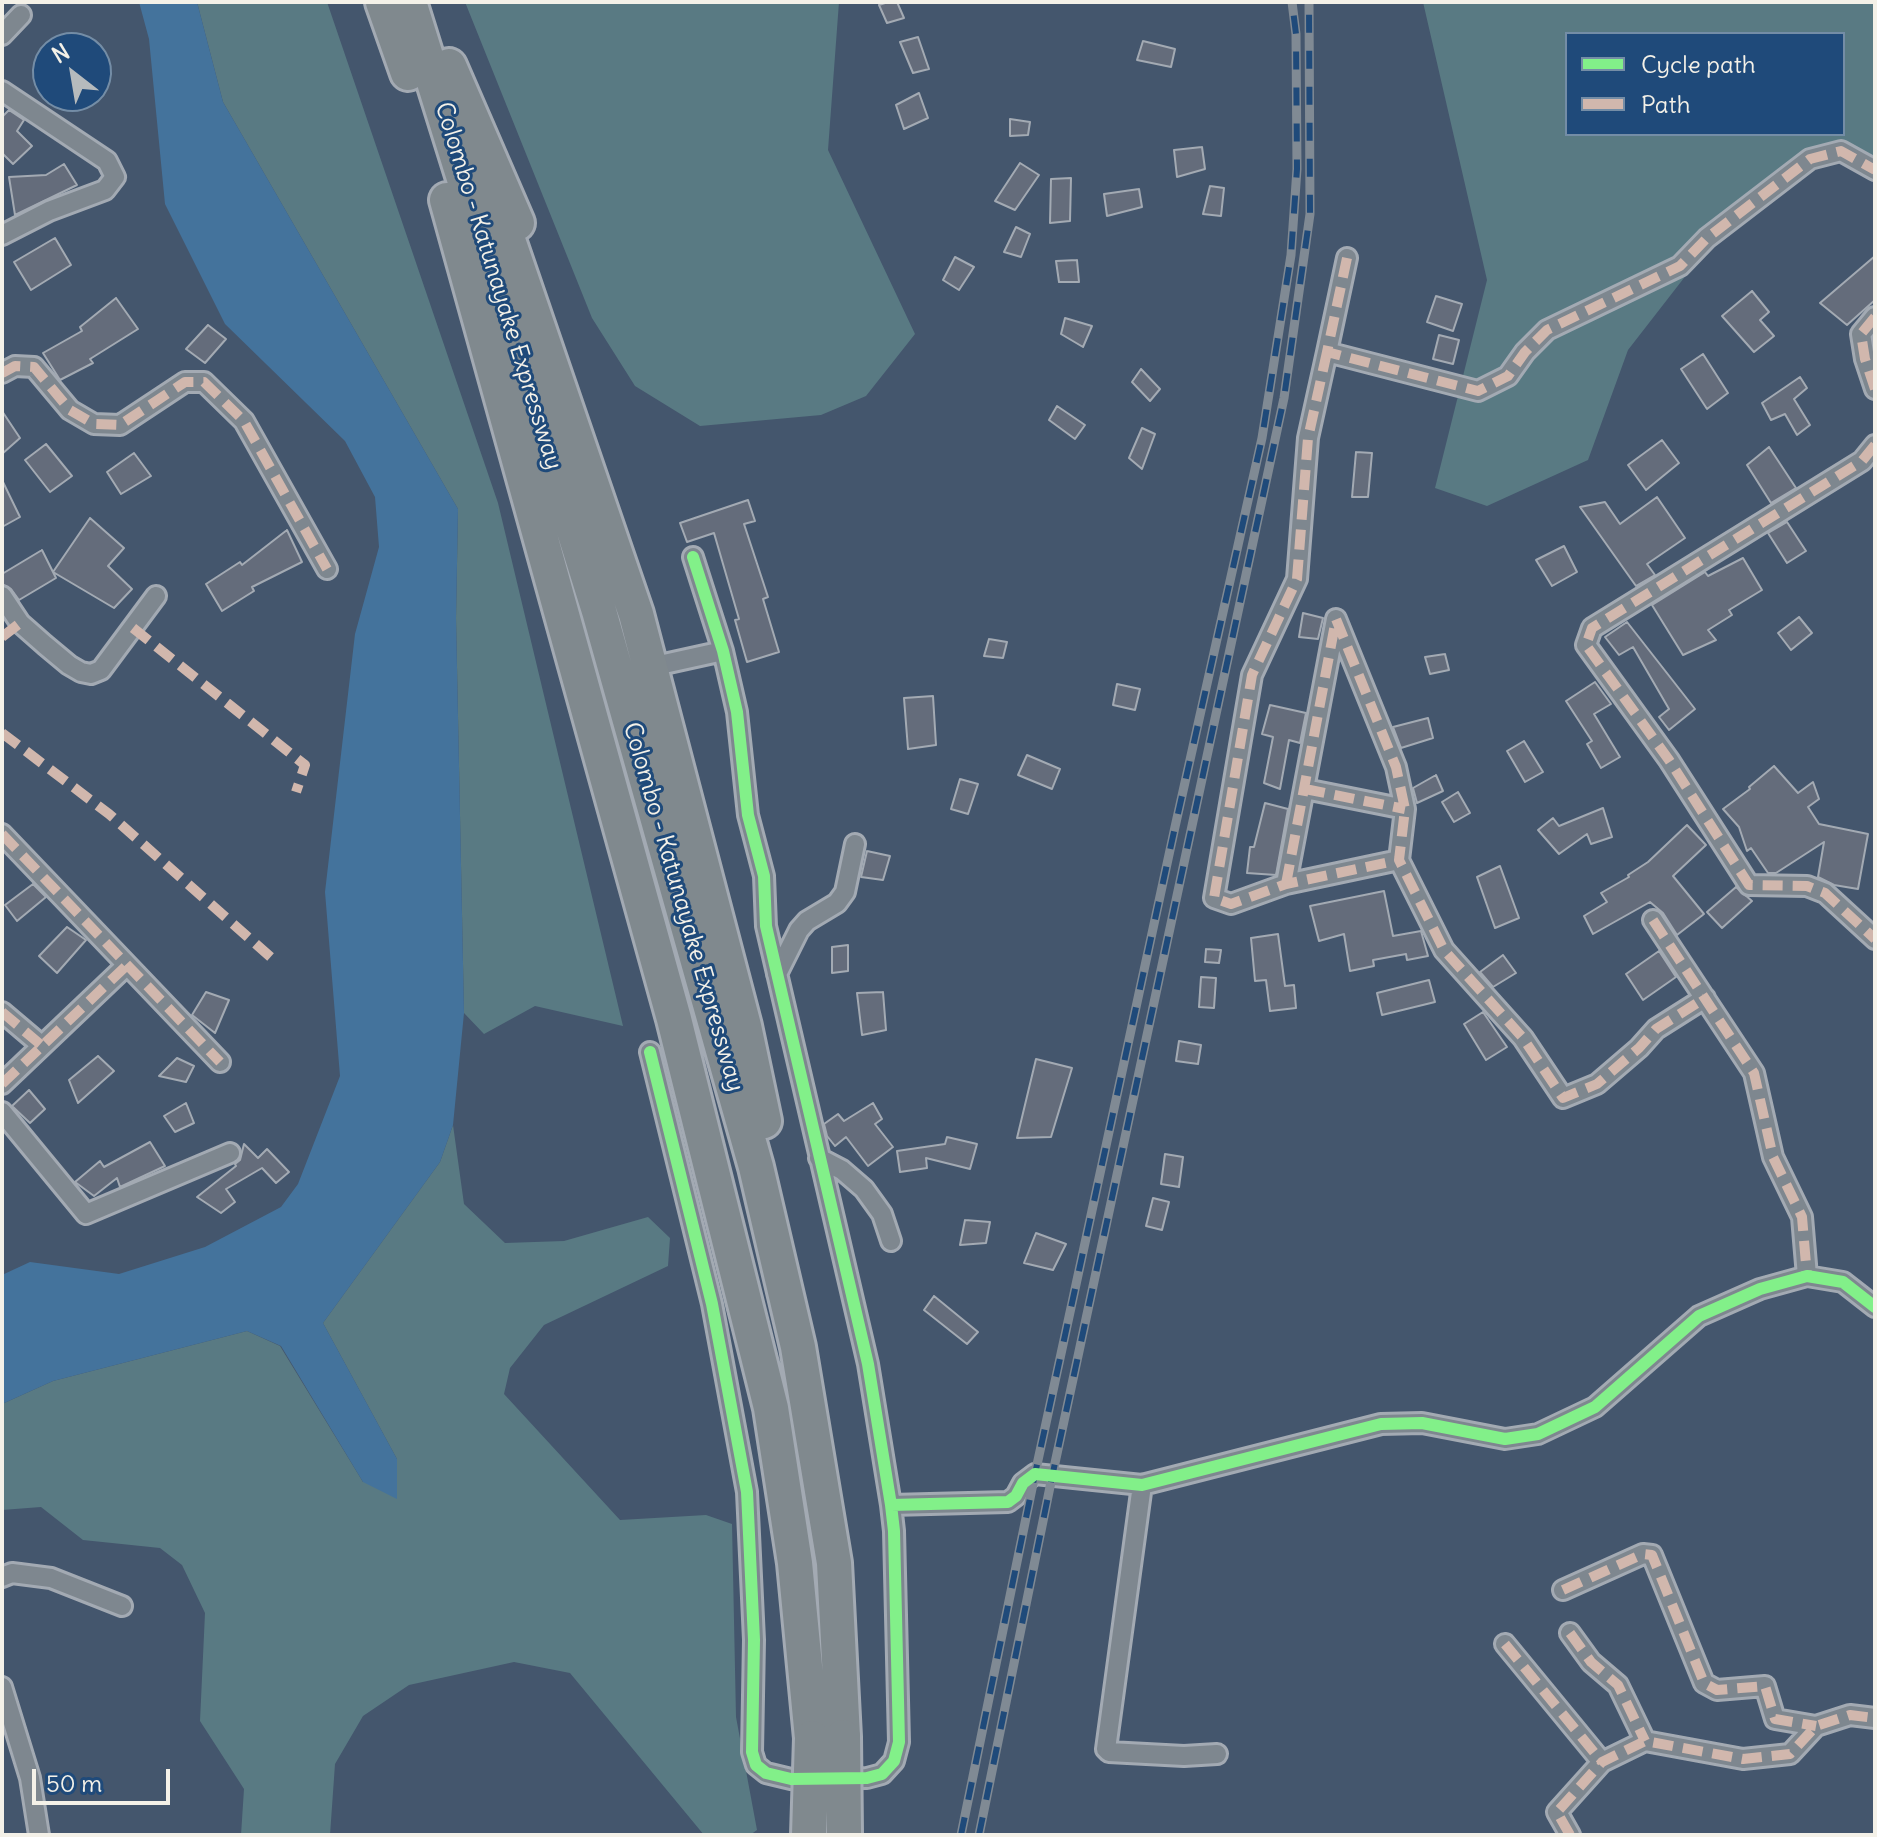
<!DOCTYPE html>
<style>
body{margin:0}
#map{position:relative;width:1877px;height:1837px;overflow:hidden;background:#44566d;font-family:Delius,sans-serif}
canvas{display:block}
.frame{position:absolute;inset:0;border:4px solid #f4f1e8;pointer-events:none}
.legend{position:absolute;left:1565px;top:32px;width:280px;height:104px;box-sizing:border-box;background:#1f4a7a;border:2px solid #748da6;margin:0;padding:10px 14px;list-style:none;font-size:24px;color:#f4f1e8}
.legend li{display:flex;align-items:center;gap:16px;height:40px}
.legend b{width:40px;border:2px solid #748da6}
.north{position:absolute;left:32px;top:32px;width:80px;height:80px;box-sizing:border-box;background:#1f4a7a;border:2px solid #748da6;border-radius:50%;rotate:329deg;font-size:22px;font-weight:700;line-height:32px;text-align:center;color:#f4f1e8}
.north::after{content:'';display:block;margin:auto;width:28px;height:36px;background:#b6bbbd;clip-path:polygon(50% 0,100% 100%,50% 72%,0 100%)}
.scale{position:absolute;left:32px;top:1769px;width:138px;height:36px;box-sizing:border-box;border:4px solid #f4f1e8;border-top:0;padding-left:10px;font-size:24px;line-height:28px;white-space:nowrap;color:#f4f1e8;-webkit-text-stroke:6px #1f4a7a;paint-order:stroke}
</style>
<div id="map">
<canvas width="1877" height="1837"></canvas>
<div class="frame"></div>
<ul class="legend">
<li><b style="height:10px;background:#82f089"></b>Cycle path</li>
<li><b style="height:10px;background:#d1b7ad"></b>Path</li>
</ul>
<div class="north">N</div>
<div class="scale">50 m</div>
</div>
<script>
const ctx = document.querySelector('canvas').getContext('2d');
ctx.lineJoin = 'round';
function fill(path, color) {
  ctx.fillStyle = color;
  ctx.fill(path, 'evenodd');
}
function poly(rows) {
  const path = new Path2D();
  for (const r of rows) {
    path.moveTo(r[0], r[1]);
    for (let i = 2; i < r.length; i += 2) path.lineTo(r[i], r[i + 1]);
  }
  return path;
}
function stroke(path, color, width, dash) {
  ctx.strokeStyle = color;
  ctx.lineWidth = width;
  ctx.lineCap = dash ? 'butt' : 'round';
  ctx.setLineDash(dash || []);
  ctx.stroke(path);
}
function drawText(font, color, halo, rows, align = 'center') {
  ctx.font = font + ' Delius,sans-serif';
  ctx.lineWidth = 6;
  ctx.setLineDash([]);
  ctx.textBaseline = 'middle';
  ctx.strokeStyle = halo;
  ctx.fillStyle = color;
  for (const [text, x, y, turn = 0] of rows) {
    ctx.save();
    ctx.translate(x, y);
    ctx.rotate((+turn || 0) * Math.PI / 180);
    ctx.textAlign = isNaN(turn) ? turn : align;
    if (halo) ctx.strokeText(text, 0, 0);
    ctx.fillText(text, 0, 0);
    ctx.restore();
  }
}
const green = poly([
 [197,2,327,2,498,503,623,1026,535,1006,484,1034,464,1013,456,618,458,509,223,102],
 [465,2,839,2,828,150,915,334,866,396,821,415,700,426,635,386,592,318],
 [1423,2,1875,2,1875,164,1863,156,1811,164,1722,229,1628,350,1588,460,1487,506,1435,488,1487,280],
 [1567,34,1843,34,1843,134,1567,134],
 [453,1125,464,1204,505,1243,564,1241,648,1217,670,1238,668,1266,544,1325,510,1368,504,1394,620,1520,706,1515,732,1524,736,1717,757,1830,750,1835,704,1835,570,1673,514,1662,409,1685,363,1716,335,1764,330,1835,241,1835,244,1789,200,1721,205,1613,182,1565,160,1548,83,1540,41,1507,2,1510,2,1404,53,1381,247,1331,280,1346,363,1482,397,1459,323,1323,440,1162]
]);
const water = poly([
 [139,2,197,2,223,102,458,509,456,618,464,1013,453,1125,440,1162,323,1323,397,1459,397,1499,363,1482,281,1346,247,1331,53,1381,2,1404,2,1275,30,1262,119,1274,205,1247,281,1207,298,1184,340,1076,325,892,355,634,379,547,375,497,345,441,225,324,165,204,149,39]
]);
const building = poly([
 [888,2,897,2,904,18,887,23,879,5,888,2],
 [918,37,929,69,913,73,900,42,918,37],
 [1143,41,1175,49,1171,67,1137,60,1143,41],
 [919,93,928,118,904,129,896,105,919,93],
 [9,110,24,120,17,131,32,146,13,164,2,153,2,117,9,110],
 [1010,119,1030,122,1028,135,1010,136,1010,119],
 [1202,147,1205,169,1177,177,1174,150,1202,147],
 [1020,163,1039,175,1015,210,995,201,1020,163],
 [64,164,77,185,15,215,9,177,46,175,64,164],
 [1071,178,1070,221,1050,223,1051,179,1071,178],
 [1210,186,1224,188,1221,216,1203,214,1210,186],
 [1139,189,1142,207,1107,216,1104,194,1139,189],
 [1016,227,1030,234,1021,257,1004,252,1016,227],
 [55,238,71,265,31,290,14,262,55,238],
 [1875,256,1875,300,1847,325,1820,303,1875,256],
 [955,257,974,267,959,290,943,280,955,257],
 [1077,260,1079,282,1059,282,1056,261,1077,260],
 [1752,291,1769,312,1760,320,1774,336,1754,352,1722,316,1752,291],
 [1436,296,1462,304,1453,331,1427,322,1436,296],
 [116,298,138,329,90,359,93,363,60,380,43,353,82,331,80,327,116,298],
 [1065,318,1092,326,1083,347,1061,334,1065,318],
 [208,325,226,339,205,363,186,349,208,325],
 [1439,335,1459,340,1453,364,1433,359,1439,335],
 [1703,354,1728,393,1707,409,1681,369,1703,354],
 [1141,369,1160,389,1150,401,1132,382,1141,369],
 [1800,377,1807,388,1794,399,1810,425,1797,435,1785,414,1771,420,1762,403,1800,377],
 [1057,406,1085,425,1075,439,1049,420,1057,406],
 [2,411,20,438,2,454,2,411],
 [1142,428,1155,434,1142,469,1129,458,1142,428],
 [1662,440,1679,463,1646,490,1628,465,1662,440],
 [46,444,72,476,50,492,25,460,46,444],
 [1769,447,1796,488,1771,503,1747,465,1769,447],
 [1356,452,1372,453,1368,497,1352,497,1356,452],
 [134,453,151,476,121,494,107,472,134,453],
 [2,480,20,517,2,527,2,480],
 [1657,497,1685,538,1647,564,1655,575,1636,586,1580,507,1605,502,1620,524,1657,497],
 [748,500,755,521,744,524,768,597,763,599,779,652,747,662,735,620,739,619,714,533,687,542,680,523,748,500],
 [90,518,124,548,108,566,132,589,114,608,53,572,90,518],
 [1787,522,1806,551,1787,563,1768,533,1787,522],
 [287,530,302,562,252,587,254,591,222,611,206,584,240,562,242,565,287,530],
 [1564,546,1577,572,1552,586,1536,560,1564,546],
 [42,550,56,578,19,600,11,589,2,584,2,574,42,550],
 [1743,558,1762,590,1729,610,1732,615,1708,630,1716,640,1683,655,1652,605,1705,572,1708,576,1743,558],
 [1303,613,1323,618,1318,639,1299,637,1303,613],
 [1799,617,1812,633,1791,650,1778,633,1799,617],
 [1627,622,1695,709,1669,730,1659,717,1669,709,1633,647,1619,655,1605,637,1627,622],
 [989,639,1007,642,1003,658,984,656,989,639],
 [1445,654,1449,670,1430,674,1425,657,1445,654],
 [1595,682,1611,704,1594,714,1620,757,1601,768,1587,744,1592,741,1566,701,1595,682],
 [1117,684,1140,689,1135,710,1113,705,1117,684],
 [933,696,936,745,908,749,904,698,933,696],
 [1270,705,1306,713,1300,743,1289,740,1280,789,1264,783,1273,737,1262,734,1270,705],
 [1428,718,1433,738,1401,748,1393,727,1428,718],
 [1524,741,1543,772,1525,782,1507,751,1524,741],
 [1027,755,1060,769,1052,789,1018,775,1027,755],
 [1774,766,1798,793,1813,782,1819,799,1808,807,1819,824,1868,834,1858,889,1834,885,1818,877,1824,842,1776,873,1768,873,1751,848,1747,851,1739,827,1723,809,1750,789,1749,787,1774,766],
 [1436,775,1443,791,1417,803,1413,788,1436,775],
 [960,779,978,784,968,814,951,809,960,779],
 [1458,792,1470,813,1454,822,1442,802,1458,792],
 [1265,803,1288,809,1276,875,1247,873,1250,847,1254,847,1265,803],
 [1603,808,1612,837,1591,844,1587,834,1559,854,1538,830,1553,818,1559,826,1603,808],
 [1687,825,1706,845,1673,876,1704,914,1677,935,1663,913,1650,902,1593,934,1584,916,1607,902,1601,893,1629,877,1628,875,1648,862,1687,825],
 [867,851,890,856,883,880,861,877,867,851],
 [1500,866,1519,918,1495,928,1477,877,1500,866],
 [33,884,46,897,17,921,5,905,33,884],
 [1736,887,1752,901,1722,928,1707,912,1736,887],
 [1384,891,1393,936,1421,931,1428,956,1407,960,1406,954,1373,960,1374,966,1350,971,1344,934,1319,941,1310,906,1384,891],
 [67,927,86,940,57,973,39,956,67,927],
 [1278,934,1285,986,1294,985,1296,1008,1270,1011,1266,980,1255,981,1251,938,1278,934],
 [848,945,848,971,832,973,832,947,848,945],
 [1206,949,1221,950,1219,963,1205,962,1206,949],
 [1659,951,1676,977,1643,1000,1626,974,1659,951],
 [1503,955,1516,973,1493,987,1480,972,1503,955],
 [1201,977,1216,978,1214,1008,1199,1007,1201,977],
 [1429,980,1435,1002,1382,1015,1377,993,1429,980],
 [206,992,229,1000,215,1033,192,1015,206,992],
 [883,992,886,1030,862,1035,857,993,883,992],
 [1483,1012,1507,1047,1486,1060,1464,1024,1483,1012],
 [1179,1041,1201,1045,1198,1064,1176,1061,1179,1041],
 [98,1056,114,1071,78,1103,69,1080,98,1056],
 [177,1058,194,1066,186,1082,159,1076,177,1058],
 [1036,1059,1072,1068,1051,1137,1017,1138,1036,1059],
 [29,1090,45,1109,30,1123,12,1106,29,1090],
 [186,1103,194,1123,175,1132,164,1116,186,1103],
 [873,1103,882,1119,875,1124,893,1147,868,1166,846,1137,835,1146,827,1136,824,1124,838,1114,844,1121,873,1103],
 [947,1137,977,1144,970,1169,926,1158,927,1168,900,1172,897,1151,945,1144,947,1137],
 [150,1142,165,1166,120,1187,117,1178,94,1196,75,1182,100,1161,104,1167,150,1142],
 [244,1144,258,1158,267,1149,289,1172,276,1183,262,1168,226,1189,235,1202,221,1213,197,1197,236,1166,235,1164,240,1160,244,1144],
 [1165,1154,1183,1157,1179,1187,1161,1184,1165,1154],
 [1153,1198,1169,1202,1162,1230,1146,1226,1153,1198],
 [965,1220,990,1222,986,1243,960,1245,965,1220],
 [1036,1233,1066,1244,1053,1270,1024,1263,1036,1233],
 [934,1296,978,1332,967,1344,924,1310,934,1296]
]);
const street = poly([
 [2,35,21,15],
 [2,91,107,161,115,177,105,190,49,211,2,235],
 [1347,258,1327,352,1478,391,1508,376,1525,352,1547,330,1680,266,1707,238,1810,159,1841,151,1875,170],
 [1875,317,1861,334,1865,359,1875,389],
 [1327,352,1308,438,1297,579,1252,675,1214,898,1231,904,1286,884,1399,860],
 [2,373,15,366,34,367,70,410,94,424,120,425,185,382,204,382,244,421,327,569],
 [1875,445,1862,461,1592,628,1586,645,1669,760,1749,885,1807,886,1825,893,1875,939],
 [2,596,20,623,45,645,69,665,81,672,91,674,101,670,156,596],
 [664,664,723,651],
 [1305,789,1405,809],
 [2,834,220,1062],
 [1286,884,1336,619,1396,767,1405,809,1399,860,1444,950,1523,1038,1563,1098,1597,1084,1639,1048,1656,1029,1705,998],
 [1653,920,1754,1073,1773,1157,1802,1217,1807,1276],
 [777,974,799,930,807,921,837,903,845,892,855,844],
 [2,1012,41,1045],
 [650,1052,712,1304,747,1492,754,1640,752,1752,756,1765,766,1773,791,1779,867,1778,882,1774,894,1761,899,1742,894,1531,891,1505,868,1364,766,926,764,876,748,815,737,712,723,651,693,557],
 [2,1084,126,966],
 [2,1112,86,1214,230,1153],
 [819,1158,842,1170,864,1189,882,1214,891,1241],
 [1142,1485,1106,1749,1109,1752,1184,1756,1217,1754],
 [891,1505,1008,1502,1016,1496,1023,1483,1035,1474,1142,1485,1381,1424,1422,1423,1505,1439,1538,1434,1595,1407,1699,1316,1760,1289,1807,1276,1843,1282,1875,1307],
 [2,1577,12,1573,51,1578,122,1606],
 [1563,1590,1643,1554,1652,1555,1704,1683,1717,1690,1765,1686,1775,1719,1816,1726],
 [1570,1633,1591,1662,1618,1685,1645,1741],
 [1505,1644,1602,1762],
 [2,1687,30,1778,39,1835],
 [1570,1835,1557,1812,1602,1762,1645,1741,1743,1759,1790,1754,1816,1726,1850,1715,1875,1718]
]);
const highway = poly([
 [383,2,408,73],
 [409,2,599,611,756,1167,798,1347,834,1563,843,1737],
 [449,66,517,223],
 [447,200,674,1019,771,1408,795,1563,812,1738],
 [496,205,636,614,744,1026,764,1121]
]);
const rail = poly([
 [961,1835,1035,1474,1175,827,1262,438,1291,255,1297,169,1296,34,1292,2],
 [979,1835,1052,1477,1284,398,1310,214,1309,2]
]);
const highwayBridge = poly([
 [843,1737,844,1835],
 [809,1835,812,1738]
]);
const quiet = poly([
 [1347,258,1327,352,1478,391,1508,376,1525,352,1547,330,1680,266,1707,238,1810,159,1841,151,1875,170],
 [1875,317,1861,334,1865,359,1875,389],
 [1327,352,1308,438,1297,579,1252,675,1214,898,1231,904,1286,884,1399,860],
 [2,373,15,366,34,367,70,410,94,424,120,425,185,382,204,382,244,421,327,569],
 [1875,445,1862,461,1592,628,1586,645,1669,760,1749,885,1807,886,1825,893,1875,939],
 [133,628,305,765,296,792],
 [2,637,20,623],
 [2,733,109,814,275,961],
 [1305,789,1405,809],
 [2,834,220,1062],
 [1286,884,1336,619,1396,767,1405,809,1399,860,1444,950,1523,1038,1563,1098,1597,1084,1639,1048,1656,1029,1705,998],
 [1653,920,1754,1073,1773,1157,1802,1217,1807,1276],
 [2,1012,41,1045],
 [2,1084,126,966],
 [1563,1590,1643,1554,1652,1555,1704,1683,1717,1690,1765,1686,1775,1719,1816,1726],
 [1570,1633,1591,1662,1618,1685,1645,1741],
 [1505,1644,1602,1762],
 [1570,1835,1557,1812,1602,1762,1645,1741,1743,1759,1790,1754,1816,1726,1850,1715,1875,1718]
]);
const cycleway = poly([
 [650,1052,712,1304,747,1492,754,1640,752,1752,756,1765,766,1773,791,1779,867,1778,882,1774,894,1761,899,1742,894,1531,891,1505,868,1364,766,926,764,876,748,815,737,712,723,651,693,557],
 [891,1505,1008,1502,1016,1496,1023,1483,1035,1474,1142,1485,1381,1424,1422,1423,1505,1439,1538,1434,1595,1407,1699,1316,1760,1289,1807,1276,1843,1282,1875,1307]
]);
const streetNames = [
 ["Colombo - Katunayake Expressway",498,286,73],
 ["Colombo - Katunayake Expressway",683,907,74]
];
fill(green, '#597a83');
fill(water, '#44739c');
fill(building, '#646c7b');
stroke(building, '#a3aab3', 2);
stroke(street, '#a3aab3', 24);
stroke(highway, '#a3aab3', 40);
stroke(street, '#7e878f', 18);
stroke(highway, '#80898e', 34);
stroke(rail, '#808a94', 9);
stroke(rail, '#1f4a7a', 6, [18]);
stroke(highwayBridge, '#a3aab3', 40, []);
stroke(highwayBridge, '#80898e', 34);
stroke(quiet, '#d1b7ad', 10, [20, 10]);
stroke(cycleway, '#82f089', 12);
drawText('24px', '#f4f1e8', '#1f4a7a', streetNames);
</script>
